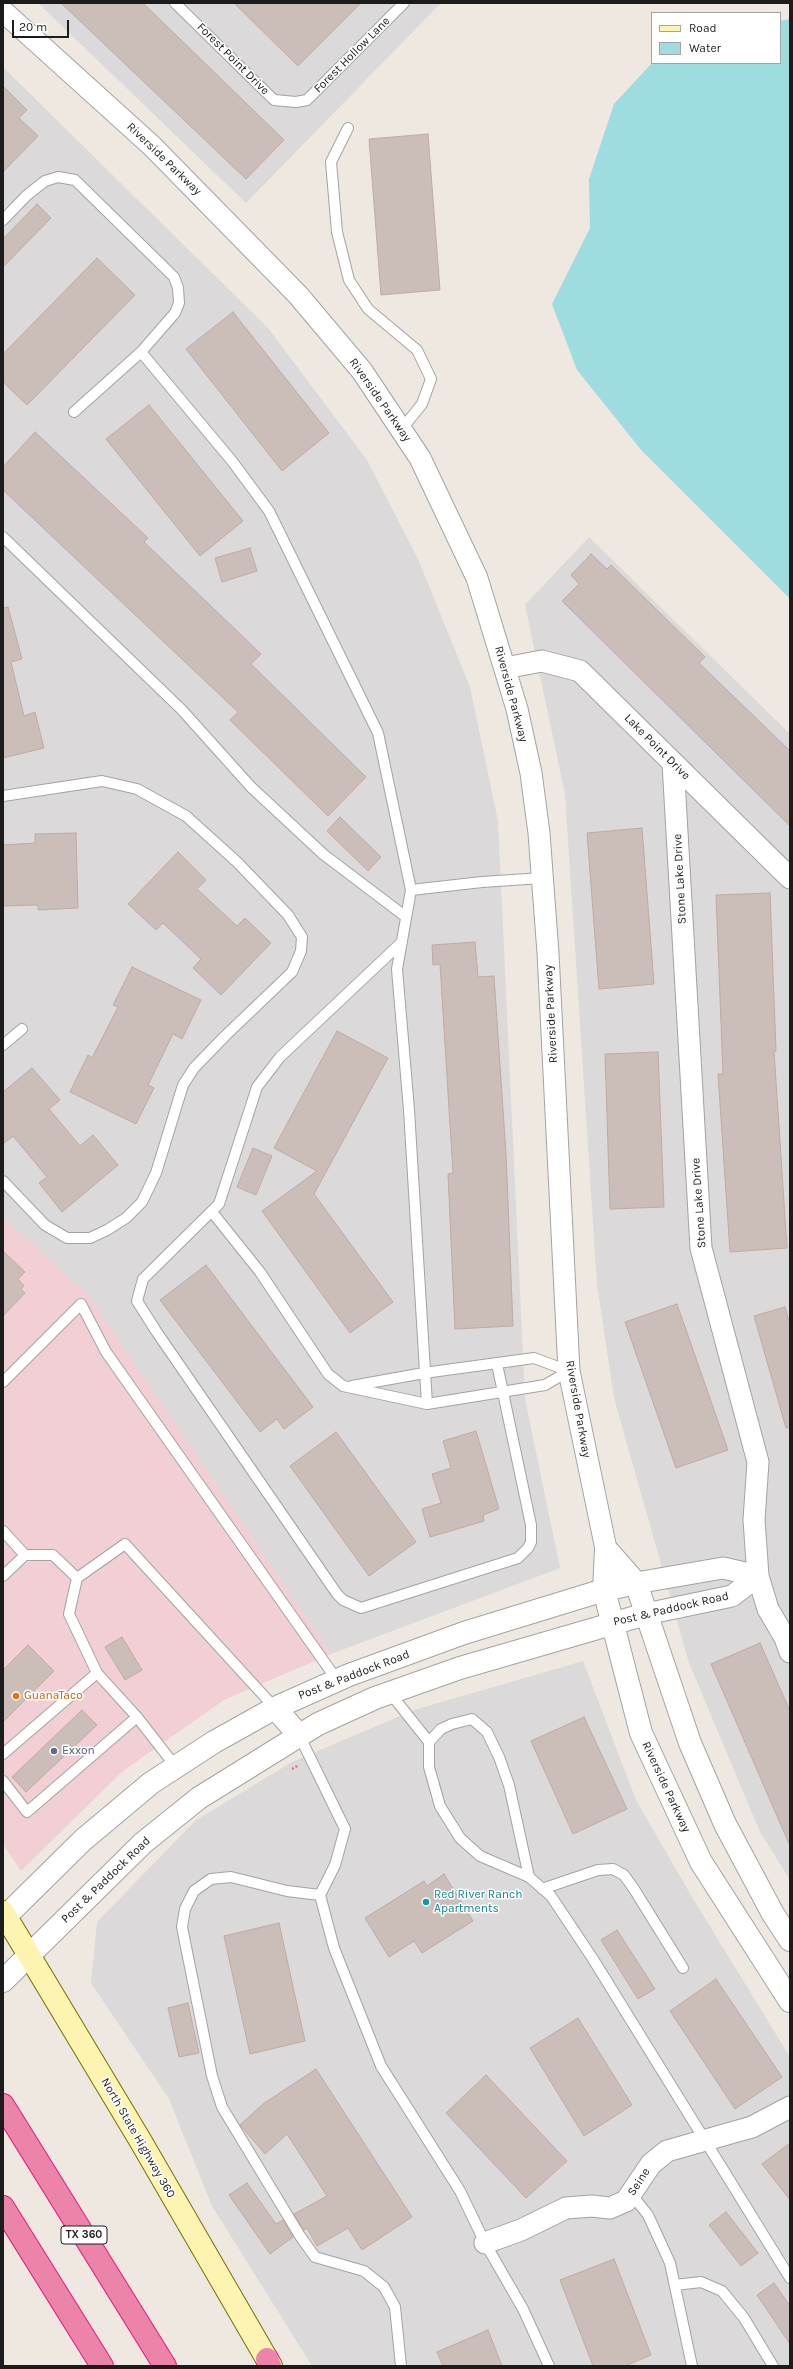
<!DOCTYPE html>
<style>
body{margin:0}
#map{position:relative;width:793px;height:2369px;overflow:hidden;background:#efe8e1;font-family:Karla,sans-serif}
canvas{display:block}
.frame{position:absolute;inset:0;border:4px solid #1c1c1c;pointer-events:none}
.legend{position:absolute;left:651px;top:12px;width:130px;height:52px;box-sizing:border-box;background:#fff;border:1px solid #a4a4a4;margin:0;padding:5px 7px;list-style:none;font-size:12px;color:#1c1c1c}
.legend li{display:flex;align-items:center;gap:8px;height:20px}
.legend b{width:20px;border:1px solid #a4a4a4}
.scale{position:absolute;left:12px;top:20px;width:57px;height:18px;box-sizing:border-box;border:2px solid #1c1c1c;border-top:0;padding-left:5px;font-size:12px;line-height:14px;white-space:nowrap;color:#1c1c1c;-webkit-text-stroke:3px #fff;paint-order:stroke}
</style>
<div id="map">
<canvas width="793" height="2369"></canvas>
<div class="frame"></div>
<ul class="legend">
<li><b style="height:5px;background:#fdf4b1"></b>Road</li>
<li><b style="height:11px;background:#9edcdf"></b>Water</li>
</ul>
<div class="scale">20 m</div>
</div>
<script>
const ctx = document.querySelector('canvas').getContext('2d');
ctx.lineJoin = 'round';
function fill(path, color) {
  ctx.fillStyle = color;
  ctx.fill(path, 'evenodd');
}
function poly(rows) {
  const path = new Path2D();
  for (const r of rows) {
    path.moveTo(r[0], r[1]);
    for (let i = 2; i < r.length; i += 2) path.lineTo(r[i], r[i + 1]);
  }
  return path;
}
function stroke(path, color, width, dash) {
  ctx.strokeStyle = color;
  ctx.lineWidth = width;
  ctx.lineCap = dash ? 'butt' : 'round';
  ctx.setLineDash(dash || []);
  ctx.stroke(path);
}
function drawText(font, color, halo, rows, align = 'center') {
  ctx.font = font + ' Karla,sans-serif';
  ctx.lineWidth = 3;
  ctx.setLineDash([]);
  ctx.textBaseline = 'middle';
  ctx.strokeStyle = halo;
  ctx.fillStyle = color;
  for (const [text, x, y, turn = 0] of rows) {
    ctx.save();
    ctx.translate(x, y);
    ctx.rotate((+turn || 0) * Math.PI / 180);
    ctx.textAlign = isNaN(turn) ? turn : align;
    if (halo) ctx.strokeText(text, 0, 0);
    ctx.fillText(text, 0, 0);
    ctx.restore();
  }
}
const residential = poly([
 [38,3,441,3,246,203],
 [3,67,268,328,367,460,418,559,470,687,498,821,525,1399,560,1568,331,1654,88,1295,3,1217],
 [589,537,790,734,790,1880,760,1832,689,1663,614,1398,597,1284,565,794,525,605],
 [583,1661,636,1800,692,1897,790,2057,790,2366,312,2366,212,2206,169,2099,91,1983,97,1922,196,1820,292,1762,414,1710]
]);
const commercial = poly([
 [3,1217,88,1295,331,1654,224,1700,123,1771,21,1871,3,1844]
]);
const water = poly([
 [790,19,790,599,642,451,577,370,552,304,590,228,589,179,614,104,652,63,780,63,780,21]
]);
const building = poly([
 [61,3,143,3,284,140,246,179,61,3],
 [234,3,361,3,298,66,234,3],
 [3,86,27,110,19,118,38,136,3,172,3,86],
 [428,134,440,290,381,295,369,139,428,134],
 [37,204,51,218,3,267,3,239,37,204],
 [97,258,135,295,27,405,3,382,3,354,97,258],
 [233,312,329,433,282,471,186,349,233,312],
 [149,405,243,521,200,556,106,439,149,405],
 [35,432,148,538,144,542,261,654,251,664,366,777,328,816,230,720,238,712,3,490,3,467,35,432],
 [250,548,257,571,222,582,215,558,250,548],
 [591,554,607,569,611,565,705,657,699,663,790,751,790,826,562,601,579,584,571,575,591,554],
 [8,607,22,659,11,662,24,716,35,712,44,748,3,758,3,608,8,607],
 [340,817,381,857,368,871,327,831,340,817],
 [642,828,654,984,599,989,587,833,642,828],
 [76,833,78,908,38,910,38,905,3,906,3,845,35,843,35,834,76,833],
 [178,852,206,880,197,889,237,926,245,918,271,943,221,995,193,968,201,959,163,923,156,930,128,904,178,852],
 [770,893,776,1051,774,1051,787,1248,730,1252,718,1074,723,1074,716,895,770,893],
 [475,942,478,977,494,976,506,1154,513,1326,455,1329,448,1174,453,1173,440,964,433,965,432,945,475,942],
 [132,967,201,1000,182,1039,173,1034,148,1085,154,1088,136,1124,70,1092,88,1055,92,1058,118,1007,113,1005,132,967],
 [337,1031,388,1058,314,1194,393,1302,350,1333,262,1211,317,1171,274,1148,337,1031],
 [658,1052,664,1207,610,1209,605,1054,658,1052],
 [32,1068,60,1100,49,1109,80,1146,93,1135,118,1165,62,1212,39,1183,47,1177,13,1136,3,1144,3,1092,32,1068],
 [253,1148,272,1156,256,1195,237,1187,253,1148],
 [3,1251,25,1272,18,1279,24,1286,21,1289,25,1293,3,1316,3,1251],
 [206,1265,313,1407,284,1429,277,1419,260,1432,160,1300,206,1265],
 [677,1304,728,1450,676,1468,625,1322,677,1304],
 [785,1307,790,1324,790,1428,786,1428,754,1316,785,1307],
 [476,1431,499,1509,483,1515,484,1521,430,1537,422,1509,441,1503,432,1474,451,1468,443,1441,476,1431],
 [336,1432,416,1542,369,1576,290,1466,336,1432],
 [122,1637,142,1670,125,1680,105,1647,122,1637],
 [760,1643,790,1711,790,1846,711,1664,760,1643],
 [28,1645,54,1671,3,1722,3,1670,28,1645],
 [82,1710,97,1725,26,1792,12,1777,82,1710],
 [584,1717,627,1809,573,1834,531,1741,584,1717],
 [444,1874,473,1921,422,1953,414,1941,389,1957,365,1918,424,1881,427,1886,444,1874],
 [279,1923,305,2041,250,2054,224,1936,279,1923],
 [617,1930,655,1989,638,1999,601,1940,617,1930],
 [716,1979,782,2077,735,2109,670,2011,716,1979],
 [188,2003,199,2053,179,2057,168,2008,188,2003],
 [578,2018,632,2105,584,2136,530,2048,578,2018],
 [316,2069,412,2217,362,2250,348,2228,317,2246,307,2228,304,2230,294,2214,327,2196,287,2134,265,2154,240,2125,263,2104,316,2069],
 [486,2075,567,2161,526,2198,446,2113,486,2075],
 [790,2143,790,2200,762,2164,790,2143],
 [247,2183,276,2224,283,2220,293,2237,270,2254,229,2195,247,2183],
 [726,2212,758,2253,741,2266,709,2225,726,2212],
 [614,2259,651,2355,625,2366,593,2366,560,2280,614,2259],
 [774,2283,790,2306,790,2344,757,2295,774,2283],
 [488,2330,502,2366,443,2366,437,2352,488,2330]
]);
const path = poly([
 [292,1769,299,1765]
]);
const service = poly([
 [175,3,274,100,296,102,307,100,404,3],
 [348,128,331,162,337,232,349,280,368,309,417,350,431,379,422,404,401,430],
 [3,220,26,196,45,181,58,177,75,180,174,277,178,288,179,303,175,313,141,352,74,412],
 [141,352,232,461,269,511,378,733,411,890,397,969,409,1110,427,1404],
 [3,537,182,710,251,787,323,854,406,917],
 [3,796,102,781,137,789,186,816,237,862,288,915,302,937,301,951,292,972,225,1036,194,1068,183,1085,156,1173,142,1202,126,1218,107,1230,90,1238,67,1238,45,1225,3,1181],
 [411,890,482,882,542,878],
 [402,942,280,1057,257,1087,219,1204,143,1279,137,1301,156,1331,337,1594,343,1600,361,1608,518,1558,528,1548,531,1542,531,1525,497,1364],
 [3,1045,22,1029],
 [212,1212,260,1272,328,1374,343,1386,427,1404,545,1385,569,1371],
 [3,1382,81,1304,106,1352,337,1680],
 [352,1386,424,1373,534,1358,569,1371],
 [3,1531,25,1555],
 [3,1576,25,1555,53,1555,77,1578,125,1544,275,1708],
 [77,1578,69,1614,97,1673,137,1717,176,1767],
 [390,1693,429,1742,429,1767,440,1806,460,1838,480,1856,529,1877,551,1896,593,1959,790,2278],
 [299,1735,345,1829,335,1865,320,1895,334,1948,381,2066,460,2191,485,2243,523,2309,549,2366],
 [429,1742,441,1729,452,1724,472,1719,487,1732,499,1757,509,1785,529,1877],
 [3,1754,97,1673],
 [3,1781,27,1812,137,1717],
 [542,1889,598,1870,613,1869,624,1875,634,1889,683,1968],
 [320,1895,287,1891,231,1877,211,1879,194,1891,185,1909,182,1927,212,2076,222,2107,300,2236,315,2257,364,2271,384,2287,395,2307,401,2366],
 [632,2195,648,2215,670,2263,692,2366],
 [675,2285,701,2282,722,2291,744,2318,773,2366]
]);
const minor = poly([
 [5,13,152,146,298,295,362,371,420,458,477,578,517,709,531,773,539,833,548,953,569,1371,606,1549],
 [505,668,542,661,580,671,790,878],
 [673,763,701,1248,758,1462,754,1520,758,1576,768,1609,785,1638,790,1652],
 [636,1583,723,1568,758,1576],
 [646,1614,732,1596,758,1576],
 [485,2243,521,2230,566,2208,592,2206,610,2208,626,2201,651,2164,667,2151,752,2127,790,2107]
]);
const tertiary = poly([
 [606,1549,604,1590,641,1733,701,1862,790,2001],
 [606,1549,636,1583,690,1743,725,1824,773,1914,790,1940],
 [275,1708,299,1735],
 [3,1919,83,1840,151,1783,214,1742,275,1708,349,1675,464,1633,604,1590,636,1583],
 [3,1981,143,1843,199,1798,318,1724,375,1698,460,1668,646,1614]
]);
const secondary = poly([
 [3,1912,140,2140,271,2366]
]);
const motorway = poly([
 [3,2105,165,2366],
 [3,2207,102,2366],
 [267,2359,270,2366]
]);
const markers = [
 [16,1696,4,"#e8710a"],
 [54,1751,4,"#5c6f8a"],
 [426,1902,4,"#0f9aa8"]
];
const shields = [
 [84,2235,46]
];
const shieldNames = [
 ["TX 360",84,2235]
];
const streetNames = [
 ["Forest Hollow Lane",352,55,-45],
 ["Forest Point Drive",233,59,45],
 ["Riverside Parkway",164,159,44],
 ["Riverside Parkway",380,400,55],
 ["Riverside Parkway",511,694,75],
 ["Lake Point Drive",657,747,45],
 ["Stone Lake Drive",680,879,-93],
 ["Riverside Parkway",551,1014,-93],
 ["Stone Lake Drive",699,1203,-94],
 ["Riverside Parkway",578,1409,80],
 ["Post & Paddock Road",671,1609,-13],
 ["Post & Paddock Road",354,1675,-21],
 ["Riverside Parkway",666,1787,65],
 ["Post & Paddock Road",106,1880,-44],
 ["North State Highway 360",138,2138,60],
 ["Seine",639,2182,-57]
];
const foodNames = [
 ["GuanaTaco",24,1696]
];
const serviceNames = [
 ["Exxon",62,1751]
];
const cultureNames = [
 ["Red River Ranch",434,1895],
 ["Apartments",434,1909]
];
fill(residential, '#dbd9da');
fill(commercial, '#f1cfd4');
fill(water, '#9edcdf');
fill(building, '#cbbdb7');
stroke(building, '#c1aba3', 1);
stroke(service, '#a3a3a3', 12);
stroke(minor, '#a3a3a3', 23);
stroke(tertiary, '#a3a3a3', 24);
stroke(secondary, '#776f00', 24);
stroke(motorway, '#e21981', 24);
stroke(path, '#ff626d', 2.5, [2, 2]);
stroke(service, '#fff', 10);
stroke(minor, '#fff', 21);
stroke(tertiary, '#fff', 22);
stroke(secondary, '#fdf4b1', 22);
stroke(motorway, '#ec83a9', 22);
for (const [x, y, r, color] of markers) {
  const dot = new Path2D();
  dot.arc(x, y, r, 0, 2 * Math.PI);
  ctx.fillStyle = color;
  ctx.fill(dot);
  stroke(dot, '#fff', 1.5);
}
for (const [x, y, w] of shields) {
  const box = new Path2D();
  box.roundRect(x - w / 2, y - 9, w, 18, 3);
  ctx.fillStyle = '#fff';
  ctx.fill(box);
  stroke(box, '#1c1c1c', 1);
}
drawText('bold 11px', '#1c1c1c', null, shieldNames);
drawText('12px', '#1c1c1c', '#fff', streetNames);
drawText('12px', '#c56008', '#fff', foodNames, 'left');
drawText('12px', '#4e5e75', '#fff', serviceNames, 'left');
drawText('12px', '#0d838f', '#fff', cultureNames, 'left');
</script>
